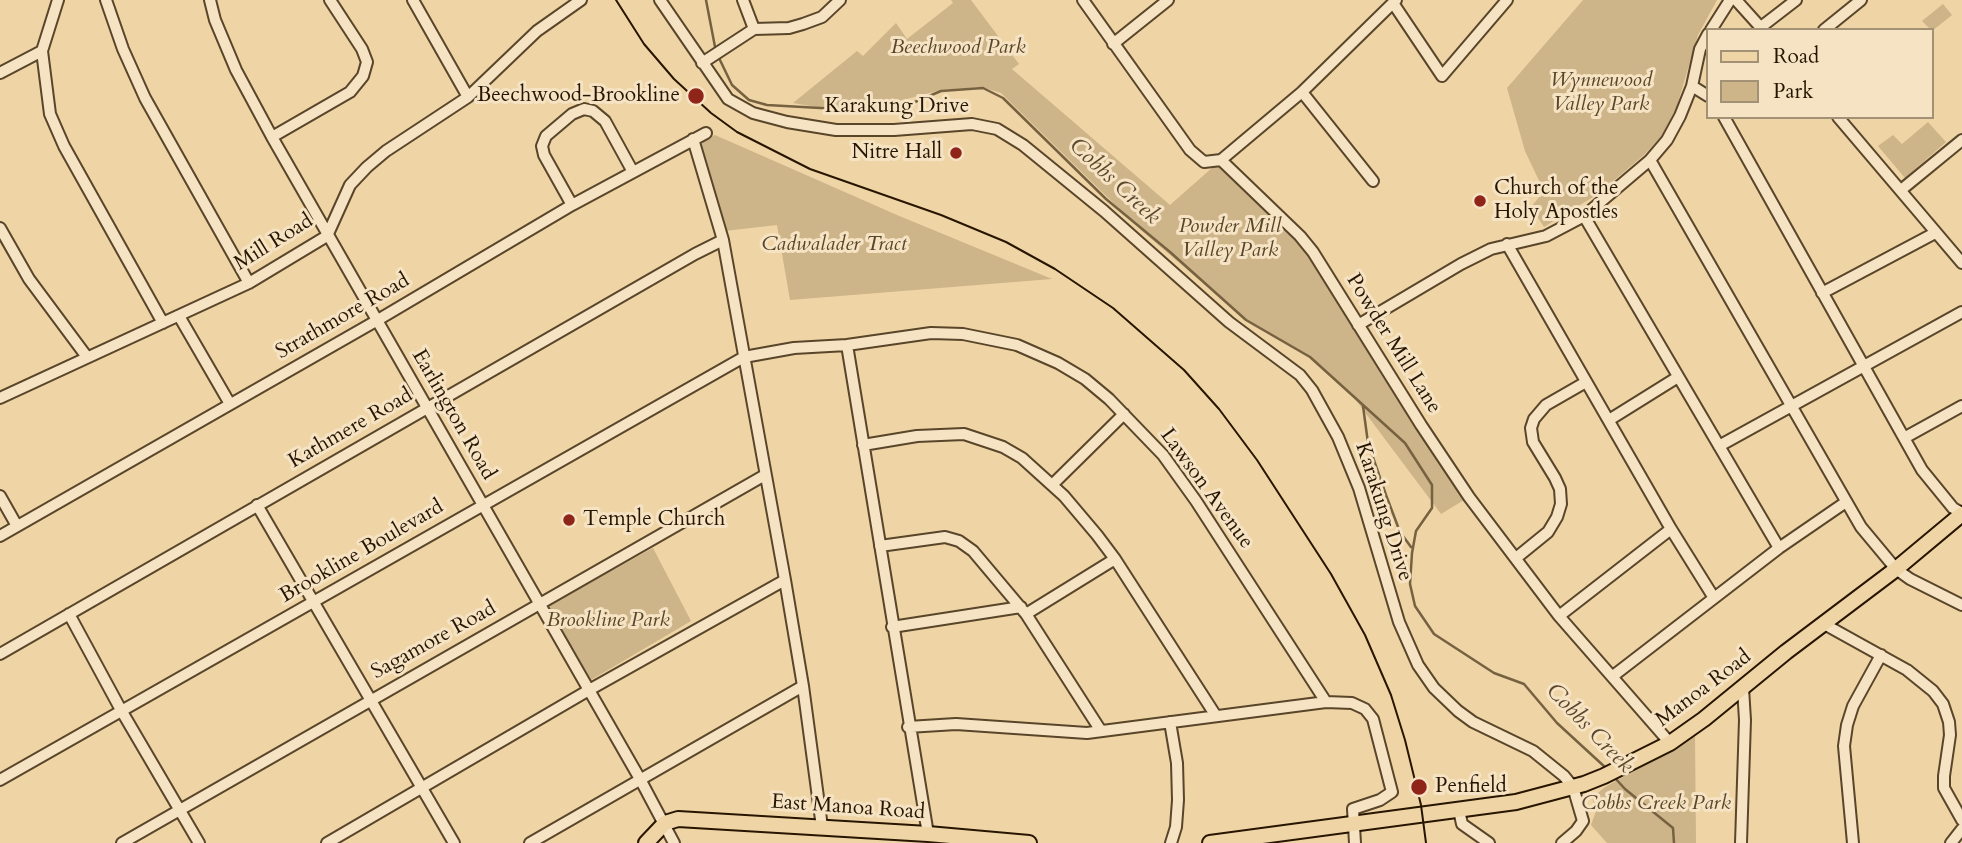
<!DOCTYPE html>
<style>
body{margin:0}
#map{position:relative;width:1962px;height:843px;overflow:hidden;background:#efd4a5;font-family:Cardo,serif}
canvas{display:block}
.legend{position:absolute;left:1706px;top:28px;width:228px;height:91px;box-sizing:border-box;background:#f5e3c4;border:2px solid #a39176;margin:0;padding:9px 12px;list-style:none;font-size:21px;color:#271500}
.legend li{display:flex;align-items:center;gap:14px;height:35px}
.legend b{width:35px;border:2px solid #a39176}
</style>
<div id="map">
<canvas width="1962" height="843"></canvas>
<ul class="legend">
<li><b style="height:9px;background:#efd4a5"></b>Road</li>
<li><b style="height:19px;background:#cdb489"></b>Park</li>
</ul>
</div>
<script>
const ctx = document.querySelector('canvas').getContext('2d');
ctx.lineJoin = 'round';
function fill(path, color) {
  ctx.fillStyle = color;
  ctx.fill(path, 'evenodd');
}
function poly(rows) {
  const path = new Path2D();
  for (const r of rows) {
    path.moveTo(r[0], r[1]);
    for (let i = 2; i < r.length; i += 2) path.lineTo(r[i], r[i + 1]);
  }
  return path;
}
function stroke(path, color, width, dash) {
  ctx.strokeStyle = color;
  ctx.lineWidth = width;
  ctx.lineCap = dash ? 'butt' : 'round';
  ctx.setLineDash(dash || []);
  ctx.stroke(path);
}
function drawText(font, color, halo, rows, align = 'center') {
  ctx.font = font + ' Cardo,serif';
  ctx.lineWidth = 6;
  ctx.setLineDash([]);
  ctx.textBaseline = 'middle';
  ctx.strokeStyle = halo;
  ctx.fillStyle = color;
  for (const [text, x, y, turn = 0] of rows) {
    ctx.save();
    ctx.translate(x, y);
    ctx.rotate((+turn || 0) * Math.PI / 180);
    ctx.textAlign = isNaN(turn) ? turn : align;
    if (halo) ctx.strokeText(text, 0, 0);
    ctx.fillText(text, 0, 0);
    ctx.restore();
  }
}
const green = poly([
 [951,0,971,0,1019,64,1012,69,1170,205,1221,160,1300,236,1469,497,1441,514,1349,391,1310,357,1246,320,1142,231,1001,93,982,87,941,90,853,113,793,103,857,51,863,56,896,23,907,39,953,3],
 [1583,0,1717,0,1698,35,1677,106,1663,134,1645,154,1598,194,1544,227,1531,207,1544,191,1525,151,1507,88],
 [1943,4,1952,15,1932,31,1922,21],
 [1928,122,1946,142,1905,178,1878,146,1893,135,1902,144],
 [715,135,897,215,1052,279,790,300,777,225,724,231,698,142],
 [653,548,691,621,591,680,547,606],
 [1695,734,1696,843,1607,843,1591,825,1596,811,1592,798,1605,787,1672,750]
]);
const stream = poly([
 [706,0,716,52],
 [719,58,732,85,749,100,767,105,891,112,941,91,983,88,1003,98,1106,199,1170,252,1246,320,1310,357,1405,443,1432,485,1432,508,1416,531,1412,553,1410,584,1415,606,1434,634,1494,673,1524,684,1557,723,1606,768],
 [1363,406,1368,443,1386,495,1400,532,1411,547],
 [1615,778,1625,789,1673,828,1674,843]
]);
const minor = poly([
 [58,0,42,51,50,114,64,146,163,323],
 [106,0,123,49,145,98,249,283],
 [210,0,215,20,236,70,272,137,640,779,674,843],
 [413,0,468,97],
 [660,0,728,99,753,113,787,122,836,130,894,130,972,124,997,129,1023,145,1104,211,1229,322,1300,375,1312,390,1338,437,1359,488,1399,622,1418,665,1434,688,1458,711,1473,722,1533,751,1564,776,1573,787,1583,821,1576,831,1562,843],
 [743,0,754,29],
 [1083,0,1190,150,1204,162,1221,160],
 [1736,0,1763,30],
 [1393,3,1442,76,1507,0],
 [1761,27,1796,0],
 [754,29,789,28,803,24,822,17,840,0],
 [1711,30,1730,0],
 [1824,30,1861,0],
 [1113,44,1168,0],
 [702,63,754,29],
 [0,73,42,51],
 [1692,86,1708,96],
 [1302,92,1373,181],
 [1724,117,1922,470,1953,508,1962,513],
 [1838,117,1962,263],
 [272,137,350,92,363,76,367,62,362,49,330,0],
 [693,139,723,240,785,580,803,686,822,827],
 [1221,160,1300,236,1313,252,1421,425,1469,497,1559,616,1670,743],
 [1221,160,1302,92,1396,0],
 [1650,160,1861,527,1896,569,1910,579,1962,605],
 [1901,190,1962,140],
 [572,205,544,155,542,146,546,136,572,114,584,109,593,111,605,121,633,172],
 [1584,216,1779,548],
 [0,228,29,279,87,357],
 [1507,244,1671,529,1714,598],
 [1822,293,1935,233],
 [179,316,230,404],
 [1358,325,1461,264,1491,249,1546,236,1584,216,1650,160,1667,140,1680,116,1692,86,1700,49,1708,34],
 [847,345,928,834],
 [0,398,249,283,327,236,350,185,367,167,386,151,468,97,537,31,581,0],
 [1609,420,1678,377],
 [1904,438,1962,406],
 [863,445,917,436,964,434,1003,447,1022,458,1064,496,1097,535,1115,559,1216,716],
 [1719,446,1962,312],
 [1052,485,1124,414],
 [0,496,17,526],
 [257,505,454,843],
 [0,536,376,321,572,205,706,133],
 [880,546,945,537,959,541,973,551,1026,614,1101,731],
 [1516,558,1548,532,1557,517,1561,504,1560,489,1555,478,1533,442,1531,428,1534,419,1546,405,1586,382],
 [69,614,121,710,199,843],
 [1026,614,1115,559],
 [1559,616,1671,529],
 [1824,624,1907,670,1933,691,1943,704,1949,722,1950,735,1944,776,1944,788,1962,820],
 [892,627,1021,607],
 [0,654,695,254,723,240],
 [1613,676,1779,548,1846,502],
 [1170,722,1177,763,1178,800,1176,827,1171,843],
 [908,727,956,724,1087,733,1326,702],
 [0,780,744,357,794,348,847,345,931,333,963,334,1017,345,1058,363,1085,379,1109,399,1163,455,1196,501,1326,702,1352,703,1365,709,1373,719,1392,792,1380,800,1353,809,1355,843],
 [1459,810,1462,824,1489,843],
 [122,843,765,475],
 [327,843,589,690,785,580],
 [530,843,803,686],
 [1741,843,1745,720,1743,688],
 [1853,843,1844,746,1847,725,1853,706,1881,655],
 [1951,843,1962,829]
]);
const major = poly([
 [646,843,665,823,678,819,928,834,1029,843],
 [1210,843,1516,802,1584,784,1604,776,1670,743,1704,719,1786,652,1896,569,1962,514]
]);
const tram = poly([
 [616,0,644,44,674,79,711,113,737,132,810,169,941,215,1006,242,1055,269,1113,308,1184,370,1219,409,1257,460,1331,574,1365,635,1391,695,1405,740,1421,805,1426,843]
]);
const markers = [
 [696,96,9,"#8f2418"],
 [956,153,7,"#8f2418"],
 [1480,201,7,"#8f2418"],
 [569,520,7,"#8f2418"],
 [1419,787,9,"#8f2418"]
];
const parkNames = [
 ["Beechwood Park",958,48],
 ["Wynnewood",1601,81],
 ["Valley Park",1601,105],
 ["Powder Mill",1230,227],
 ["Valley Park",1230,251],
 ["Cadwalader Tract",834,245],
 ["Brookline Park",608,621],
 ["Cobbs Creek Park",1656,804]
];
const poiNames = [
 ["Beechwood-Brookline",680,96,"right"],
 ["Nitre Hall",942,153,"right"],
 ["Church of the",1494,189],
 ["Holy Apostles",1494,213],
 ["Temple Church",583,520],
 ["Penfield",1435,787]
];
const streetNames = [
 ["Karakung Drive",897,107],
 ["Mill Road",274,243,-32],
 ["Strathmore Road",343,317,-30],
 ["Powder Mill Lane",1393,344,58],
 ["Earlington Road",453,415,60],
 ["Kathmere Road",351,429,-30],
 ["Lawson Avenue",1206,489,54],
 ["Karakung Drive",1383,512,72],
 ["Brookline Boulevard",362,552,-30],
 ["Sagamore Road",434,641,-29],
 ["Manoa Road",1704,689,-37],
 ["East Manoa Road",848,808,4]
];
const waterNames = [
 ["Cobbs Creek",1114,182,43],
 ["Cobbs Creek",1589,729,46]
];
fill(green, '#cdb489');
stroke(stream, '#766141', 2.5);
stroke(minor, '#594529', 14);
stroke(major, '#271500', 18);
stroke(minor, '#f5e3c4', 10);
stroke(major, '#efd4a5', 14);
stroke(tram, '#271500', 2);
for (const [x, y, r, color] of markers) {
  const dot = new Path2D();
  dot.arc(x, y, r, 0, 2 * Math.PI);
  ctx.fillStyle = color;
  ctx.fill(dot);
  stroke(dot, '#f5e3c4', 2.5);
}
drawText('italic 21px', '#594529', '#f5e3c4', parkNames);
drawText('21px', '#271500', '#f5e3c4', poiNames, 'left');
drawText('21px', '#271500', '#f5e3c4', streetNames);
drawText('italic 23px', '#5c472c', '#f5e3c4', waterNames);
</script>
